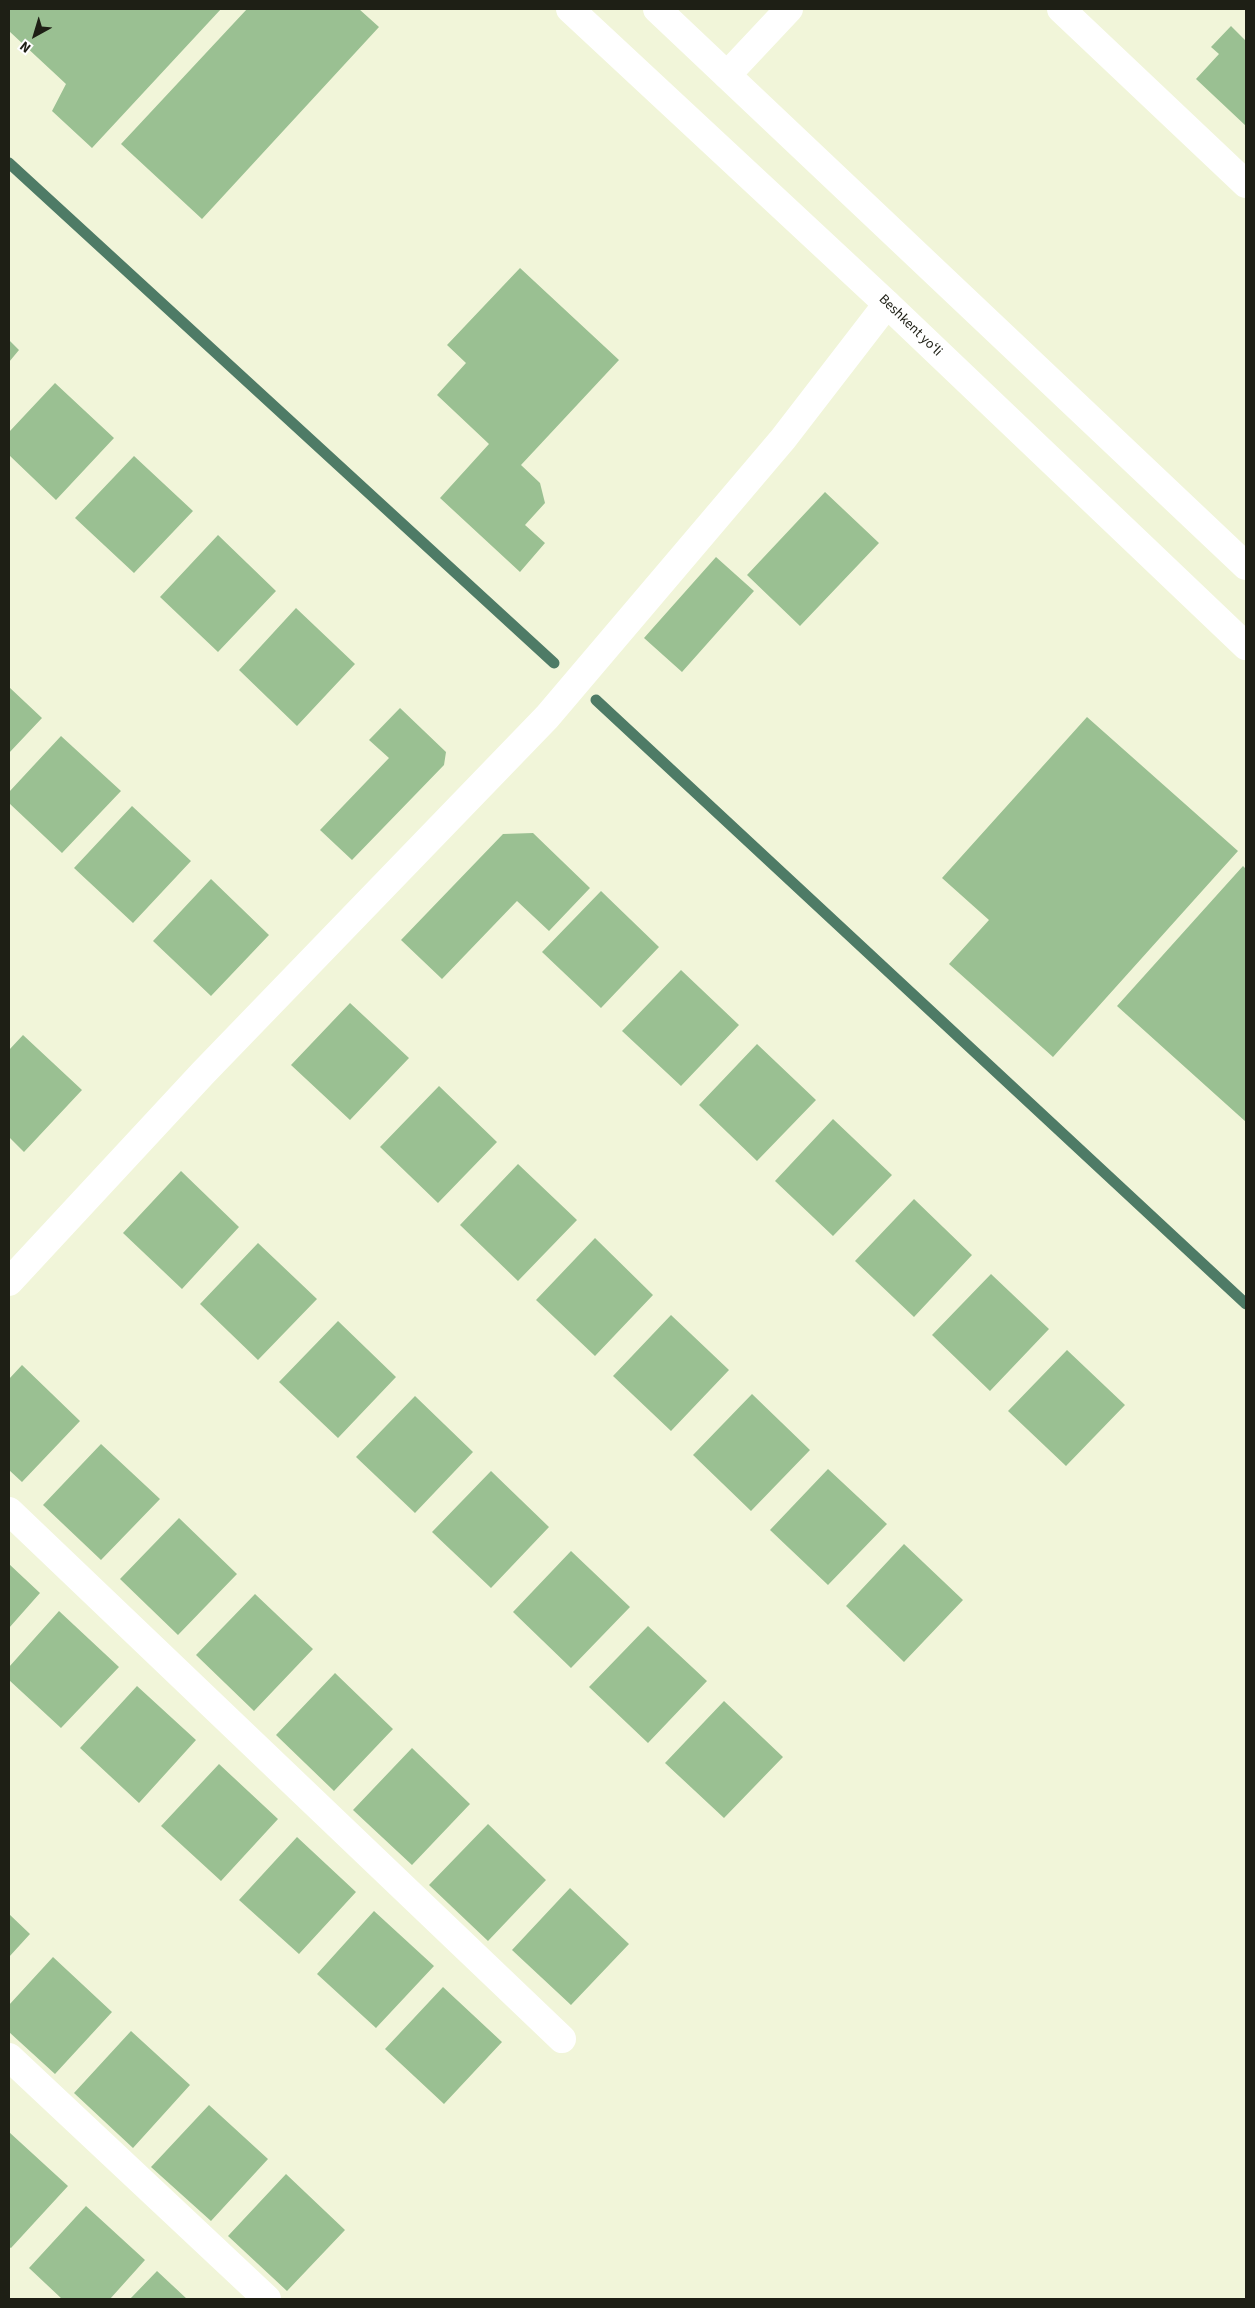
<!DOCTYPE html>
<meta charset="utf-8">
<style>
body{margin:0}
#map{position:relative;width:1255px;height:2308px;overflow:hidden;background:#f1f5d9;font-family:"Source Sans 3",sans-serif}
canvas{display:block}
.frame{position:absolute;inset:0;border:10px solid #1e1f15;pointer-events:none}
.north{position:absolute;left:10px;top:10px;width:50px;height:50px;-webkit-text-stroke:4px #fff;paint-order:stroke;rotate:219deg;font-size:14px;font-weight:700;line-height:20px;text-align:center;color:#1e1f15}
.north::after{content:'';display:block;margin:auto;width:18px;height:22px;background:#1e1f15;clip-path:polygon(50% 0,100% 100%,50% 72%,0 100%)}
</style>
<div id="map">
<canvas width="1255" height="2308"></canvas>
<div class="frame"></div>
<div class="north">N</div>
</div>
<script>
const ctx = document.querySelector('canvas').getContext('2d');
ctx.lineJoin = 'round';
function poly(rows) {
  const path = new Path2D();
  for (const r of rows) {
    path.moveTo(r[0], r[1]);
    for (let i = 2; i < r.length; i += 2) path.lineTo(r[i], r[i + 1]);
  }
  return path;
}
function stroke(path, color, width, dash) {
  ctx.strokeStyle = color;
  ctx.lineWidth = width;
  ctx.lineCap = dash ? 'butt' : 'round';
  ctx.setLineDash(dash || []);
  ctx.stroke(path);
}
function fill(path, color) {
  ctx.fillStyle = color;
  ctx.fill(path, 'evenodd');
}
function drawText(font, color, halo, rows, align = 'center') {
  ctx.font = font + ' "Source Sans 3",sans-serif';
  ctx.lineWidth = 4.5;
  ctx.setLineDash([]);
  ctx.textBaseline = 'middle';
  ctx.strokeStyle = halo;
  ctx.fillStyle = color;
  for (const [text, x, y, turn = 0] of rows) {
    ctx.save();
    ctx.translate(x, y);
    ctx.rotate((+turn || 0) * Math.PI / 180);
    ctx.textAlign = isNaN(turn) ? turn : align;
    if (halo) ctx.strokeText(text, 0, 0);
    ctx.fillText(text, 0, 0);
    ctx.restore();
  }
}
const stream = poly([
 [9,163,554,663],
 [596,700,1246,1304]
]);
const building = poly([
 [9,9,221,9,92,148,52,111,66,84,9,31],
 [247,9,359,9,379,27,202,219,121,144],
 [1231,26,1246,41,1246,126,1196,79,1219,54,1211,47],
 [520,268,619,360,521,465,540,483,545,503,525,525,545,543,520,572,440,498,489,444,437,395,466,363,447,345],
 [9,340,19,350,9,362],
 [55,383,114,438,56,500,9,455,9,432],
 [134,456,193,511,134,573,75,518],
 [825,492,879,543,800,626,747,575],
 [218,535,276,591,218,652,160,597],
 [716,557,754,591,682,672,644,638],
 [296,608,355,664,297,726,239,670],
 [9,687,42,718,9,753],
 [400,708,446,752,444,765,352,860,320,830,389,758,369,740],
 [1087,717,1238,851,1053,1057,949,964,989,920,942,878],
 [61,736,121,791,62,853,9,803,9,792],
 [132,806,191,861,133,923,74,868],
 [533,833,590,888,549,931,517,901,442,979,401,940,503,834],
 [1243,866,1246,869,1246,1122,1117,1006],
 [211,879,269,935,211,996,153,941],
 [601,891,659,947,601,1008,542,952],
 [681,970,739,1025,681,1086,622,1031],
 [350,1003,409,1058,350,1120,291,1065],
 [23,1035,82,1090,24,1152,9,1137,9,1050],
 [757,1044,816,1100,757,1161,699,1105],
 [439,1086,497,1142,438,1203,380,1147],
 [833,1119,892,1175,833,1236,775,1181],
 [518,1164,577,1220,518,1281,460,1225],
 [181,1171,239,1227,182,1289,123,1233],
 [914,1199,972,1255,914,1317,855,1261],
 [595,1238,653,1295,595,1356,536,1300],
 [258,1243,317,1299,258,1360,200,1304],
 [991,1274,1049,1329,990,1391,932,1335],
 [671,1315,729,1370,671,1431,613,1376],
 [338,1321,396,1377,338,1438,279,1382],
 [1067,1350,1125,1405,1066,1466,1008,1411],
 [22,1365,80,1421,22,1482,9,1470,9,1379],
 [752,1394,810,1450,751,1511,693,1455],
 [415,1396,473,1452,415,1513,356,1457],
 [101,1444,160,1499,101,1560,43,1505],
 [828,1469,887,1524,828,1585,770,1530],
 [491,1471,549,1527,491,1588,432,1532],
 [179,1518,237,1574,178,1635,120,1579],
 [904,1544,963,1600,904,1662,846,1606],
 [571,1551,630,1607,571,1668,513,1612],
 [9,1564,40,1593,9,1628],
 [255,1594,313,1649,254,1711,196,1655],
 [59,1611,119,1667,61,1728,9,1680,9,1667],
 [648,1626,707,1681,648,1743,589,1687],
 [335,1673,393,1729,334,1791,276,1735],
 [137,1686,196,1740,139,1803,80,1748],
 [724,1701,783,1757,724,1818,665,1763],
 [412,1748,470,1804,412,1865,353,1810],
 [219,1764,278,1819,221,1881,161,1826],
 [488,1824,546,1880,488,1941,429,1885],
 [297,1837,356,1892,299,1954,239,1900],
 [570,1888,629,1944,571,2005,512,1950],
 [374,1911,434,1966,376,2028,317,1974],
 [9,1914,30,1934,9,1957],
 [53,1957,112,2012,55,2074,9,2032,9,2005],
 [443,1987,502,2042,444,2104,385,2049],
 [131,2031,190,2085,133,2148,74,2093],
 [209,2105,268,2159,211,2221,151,2167],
 [9,2132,68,2186,11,2248,9,2247],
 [286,2174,345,2230,287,2291,228,2236],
 [86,2206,145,2260,110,2299,62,2299,29,2268],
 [157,2271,187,2299,130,2299]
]);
const minor = poly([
 [1061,9,1246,184],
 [727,75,789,9],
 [9,1282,203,1073,547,717,783,439,887,304],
 [9,1511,562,2039],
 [9,2057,267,2299]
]);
const major = poly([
 [570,9,887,304,1246,646],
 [657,9,1246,566]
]);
const streetNames = [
 ["Beshkent yoʻli",910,326,44]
];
stroke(stream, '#4e7b66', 11);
fill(building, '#9ac092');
stroke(minor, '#fff', 28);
stroke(major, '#fff', 28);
drawText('14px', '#1e1f15', '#fff', streetNames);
</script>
